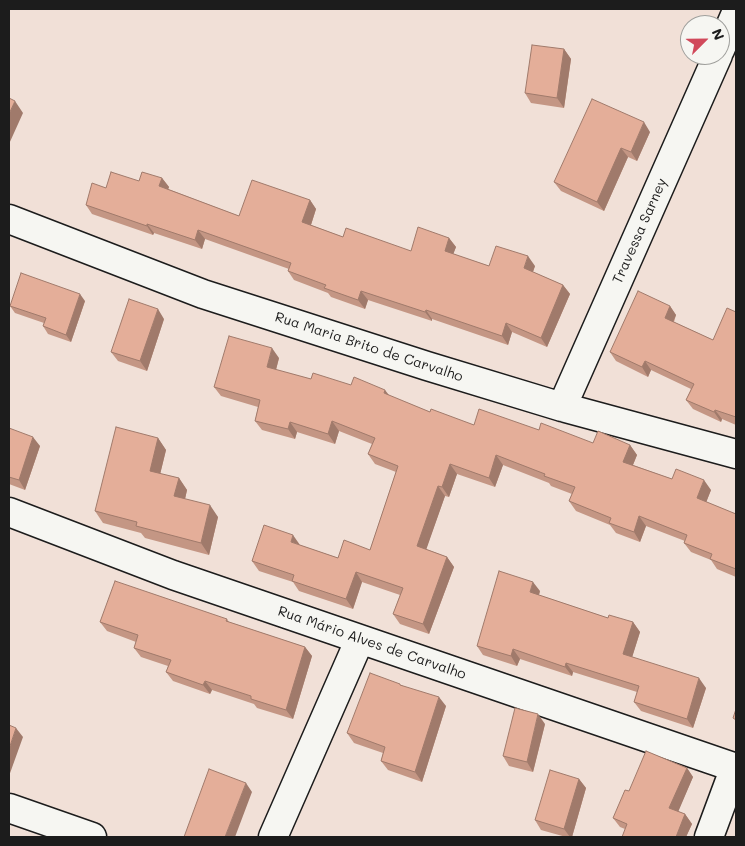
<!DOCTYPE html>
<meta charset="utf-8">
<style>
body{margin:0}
#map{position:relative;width:745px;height:846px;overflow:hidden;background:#f1e0d7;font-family:Mali,sans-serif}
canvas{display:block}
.frame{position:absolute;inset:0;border:10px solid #1c1c1c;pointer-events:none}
.north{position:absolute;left:680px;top:15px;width:50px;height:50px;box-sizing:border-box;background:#f6f6f2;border:1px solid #9f9f9c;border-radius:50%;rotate:67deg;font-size:14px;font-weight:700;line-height:20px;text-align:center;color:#1c1c1c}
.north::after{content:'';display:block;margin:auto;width:18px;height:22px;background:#d1495b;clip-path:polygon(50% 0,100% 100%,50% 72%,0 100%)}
</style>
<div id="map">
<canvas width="745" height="846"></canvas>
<div class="frame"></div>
<div class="north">N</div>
</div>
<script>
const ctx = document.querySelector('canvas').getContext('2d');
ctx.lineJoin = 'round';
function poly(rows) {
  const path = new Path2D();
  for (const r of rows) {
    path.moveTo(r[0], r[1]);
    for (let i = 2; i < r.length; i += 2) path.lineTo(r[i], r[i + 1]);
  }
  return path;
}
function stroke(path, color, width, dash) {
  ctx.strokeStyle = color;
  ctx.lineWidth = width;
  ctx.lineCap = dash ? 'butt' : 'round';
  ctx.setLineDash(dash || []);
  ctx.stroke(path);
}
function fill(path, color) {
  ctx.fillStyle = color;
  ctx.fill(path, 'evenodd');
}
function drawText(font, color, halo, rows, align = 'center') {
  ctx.font = font + ' Mali,sans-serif';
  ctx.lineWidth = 4;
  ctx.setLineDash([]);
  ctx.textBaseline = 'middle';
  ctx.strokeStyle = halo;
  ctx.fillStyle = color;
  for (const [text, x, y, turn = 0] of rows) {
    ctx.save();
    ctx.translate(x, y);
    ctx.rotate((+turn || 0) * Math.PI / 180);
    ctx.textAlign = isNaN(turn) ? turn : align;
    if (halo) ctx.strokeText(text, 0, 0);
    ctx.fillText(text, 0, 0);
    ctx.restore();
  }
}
const street = poly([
 [720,50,736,13],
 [9,219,203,294,427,366,562,407,736,454],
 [562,407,718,55],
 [9,512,173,575,736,768],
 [9,808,92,837],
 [273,837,360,639],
 [709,837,735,767]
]);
const wall = poly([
 [564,49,571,59,564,108,531,103,525,93],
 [650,132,637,161,628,157,604,211,561,191,554,182],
 [162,178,169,187,168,189,239,216,310,200,316,209,311,225,343,237,411,251,449,238,456,247,453,254,489,266,535,266,533,272,563,285,570,294,547,347,512,332,508,345,432,319,432,321,368,300,365,309,331,297,328,293,294,280,288,271,289,269,205,239,202,249,154,233,153,235,92,214,86,205,106,188],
 [85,301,71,342,48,334,43,326,44,323,15,313,10,306],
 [670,306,676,315,674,322,713,340,736,312,736,425,722,419,721,422,693,409,686,400,691,389,651,370,648,377,616,361,610,352],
 [164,319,147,371,118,361,111,352],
 [279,358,276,370,311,379,351,385,390,396,430,412,474,425,539,430,593,443,630,445,637,455,633,465,672,479,711,490,706,502,736,514,736,577,717,569,711,560,691,552,684,543,685,541,646,526,640,542,616,533,610,525,576,511,569,501,572,494,551,486,549,483,503,465,495,487,457,474,449,497,445,496,426,549,447,557,454,567,429,634,400,624,393,614,400,595,362,582,353,609,299,591,293,582,259,571,252,561,300,545,338,558,370,550,396,472,375,464,368,454,372,444,339,431,335,444,297,432,295,439,262,430,255,421,258,407,221,396,214,387],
 [9,428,40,446,25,490,9,484],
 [158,438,166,450,160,474,179,478,187,490,185,499,218,517,209,555,145,538,141,533,103,523,95,511],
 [540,591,539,595,608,618,633,622,640,632,632,657,706,688,693,728,641,711,634,702,637,692,573,672,572,676,520,659,517,666,483,655,477,646],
 [227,619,229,622,305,647,312,656,293,719,257,708,254,704,212,690,210,694,173,681,166,672,168,666,141,657,134,648,136,642,107,631,100,622],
 [401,685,446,706,422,782,388,770,381,761,383,753,354,743,347,733],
 [545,724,533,772,509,766,503,756],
 [687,768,693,777,678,811,685,814,692,824,686,837,622,837,625,829,620,827,613,818,629,791],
 [579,779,586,788,572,837,566,837,541,830,535,820]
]);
const shadedWall = poly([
 [564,49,571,59,564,108,557,98],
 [15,101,23,113,9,144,9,114],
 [644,122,650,132,637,161,631,152],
 [621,148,628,157,604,211,597,202],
 [162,178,169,187,166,195,159,186],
 [310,200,316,209,309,231,302,222],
 [147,224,154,233,153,235,147,226],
 [198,230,205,239,202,249,195,240],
 [449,238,456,247,451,260,445,251],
 [528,256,535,266,531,277,524,268],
 [563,285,570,294,547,347,541,338],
 [361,291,368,300,365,309,358,300],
 [80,294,85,301,71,342,66,335],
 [670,306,676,315,671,327,665,318],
 [158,309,164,319,147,371,140,361],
 [426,310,432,319,432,321,425,312],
 [506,323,512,332,508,345,502,336],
 [272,348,279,358,274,377,267,367],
 [645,361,651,370,648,377,642,367],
 [385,390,392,399,384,393],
 [715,410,722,419,721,422,714,412],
 [332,421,339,431,335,444,328,434],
 [290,422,297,432,295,439,288,429],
 [33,437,40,446,25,490,19,480],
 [158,438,166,450,158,483,150,471],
 [630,445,637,455,630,472,623,462],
 [496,455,503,465,495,487,489,478],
 [450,464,457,474,449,497,442,487],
 [179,478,187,490,183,508,174,496],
 [704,480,711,490,704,508,697,498],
 [438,486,445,496,424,556,417,546],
 [210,505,218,517,209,555,201,543],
 [639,516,646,526,640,542,634,532],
 [293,535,300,545,291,542],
 [447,557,454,567,429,634,423,624],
 [356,572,362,582,353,609,346,599],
 [533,582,540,591,537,601,530,592],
 [633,622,640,632,630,664,623,654],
 [305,647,312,656,293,719,286,710],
 [513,649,520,659,517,666,511,656],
 [566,663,573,672,572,676,565,667],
 [699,678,706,688,693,728,687,719],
 [205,681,212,690,210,694,203,685],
 [439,697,446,706,422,782,415,772],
 [538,714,545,724,533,772,527,762],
 [16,728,23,737,9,776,9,749],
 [687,768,693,777,676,817,669,808],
 [579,779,586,788,572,837,570,837,564,829],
 [246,783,252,792,235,837,225,837],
 [685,814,692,824,686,837,676,837]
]);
const building = poly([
 [532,45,564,49,557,98,525,93,532,45],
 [9,98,15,101,9,114,9,98],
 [592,99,644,122,631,152,621,148,597,202,554,182,592,99],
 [111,172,139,181,142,172,162,178,159,186,239,216,252,180,310,200,302,222,343,237,346,228,411,251,418,227,449,238,445,251,489,266,496,246,528,256,524,268,563,285,541,338,506,323,502,336,426,310,425,312,361,291,358,300,324,288,326,285,288,271,291,263,198,230,195,240,147,224,147,226,86,205,92,183,106,188,111,172],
 [21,273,80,294,66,335,43,326,46,318,10,306,21,273],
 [638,291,670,306,665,318,713,340,727,308,736,312,736,417,715,410,714,412,686,400,694,384,645,361,642,367,610,352,638,291],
 [129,299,158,309,140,361,111,352,129,299],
 [229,336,272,348,267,367,311,379,313,373,351,385,354,377,385,390,384,393,430,412,431,409,474,425,479,409,539,430,541,423,593,443,598,431,630,445,623,462,672,479,676,469,704,480,697,498,736,514,736,569,710,559,712,554,684,543,687,535,639,516,634,532,609,523,611,518,569,501,575,487,544,476,545,474,496,455,489,478,450,464,442,487,438,486,417,546,447,557,423,624,393,614,403,588,356,572,346,599,292,581,294,575,252,561,264,525,293,535,291,542,338,558,344,540,370,550,398,466,368,454,375,438,332,421,328,434,290,422,288,429,255,421,260,400,214,387,229,336],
 [116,427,158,438,150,471,179,478,174,496,210,505,201,543,136,526,137,522,95,511,116,427],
 [9,428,33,437,19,480,9,477,9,428],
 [499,571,533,582,530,592,608,618,609,615,633,622,623,654,699,678,687,719,634,702,639,686,566,663,565,667,513,649,511,656,477,646,499,571],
 [115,581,227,619,226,621,305,647,286,710,251,699,251,696,205,681,203,685,166,672,171,660,134,648,138,635,100,622,115,581],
 [370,673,400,684,400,685,439,697,415,772,381,761,385,747,347,733,370,673],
 [515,708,538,714,527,762,503,756,515,708],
 [736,709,736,720,733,718,736,709],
 [9,725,16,728,9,749,9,725],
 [646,751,687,768,669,808,685,814,676,837,622,837,627,824,613,818,625,790,629,791,646,751],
 [209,769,246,783,225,837,184,837,209,769],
 [550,770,579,779,564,829,535,820,550,770]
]);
const streetNames = [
 ["Travessa Sarney",640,231,-66],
 ["Rua Maria Brito de Carvalho",369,347,18],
 ["Rua Mário Alves de Carvalho",372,643,19]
];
stroke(street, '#1c1c1c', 31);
stroke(street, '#f6f6f2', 28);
fill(wall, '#c49684');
fill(shadedWall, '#a07a6b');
fill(building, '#e4ae99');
stroke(building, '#a07a6b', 1);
drawText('14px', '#1c1c1c', '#f6f6f2', streetNames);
</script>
